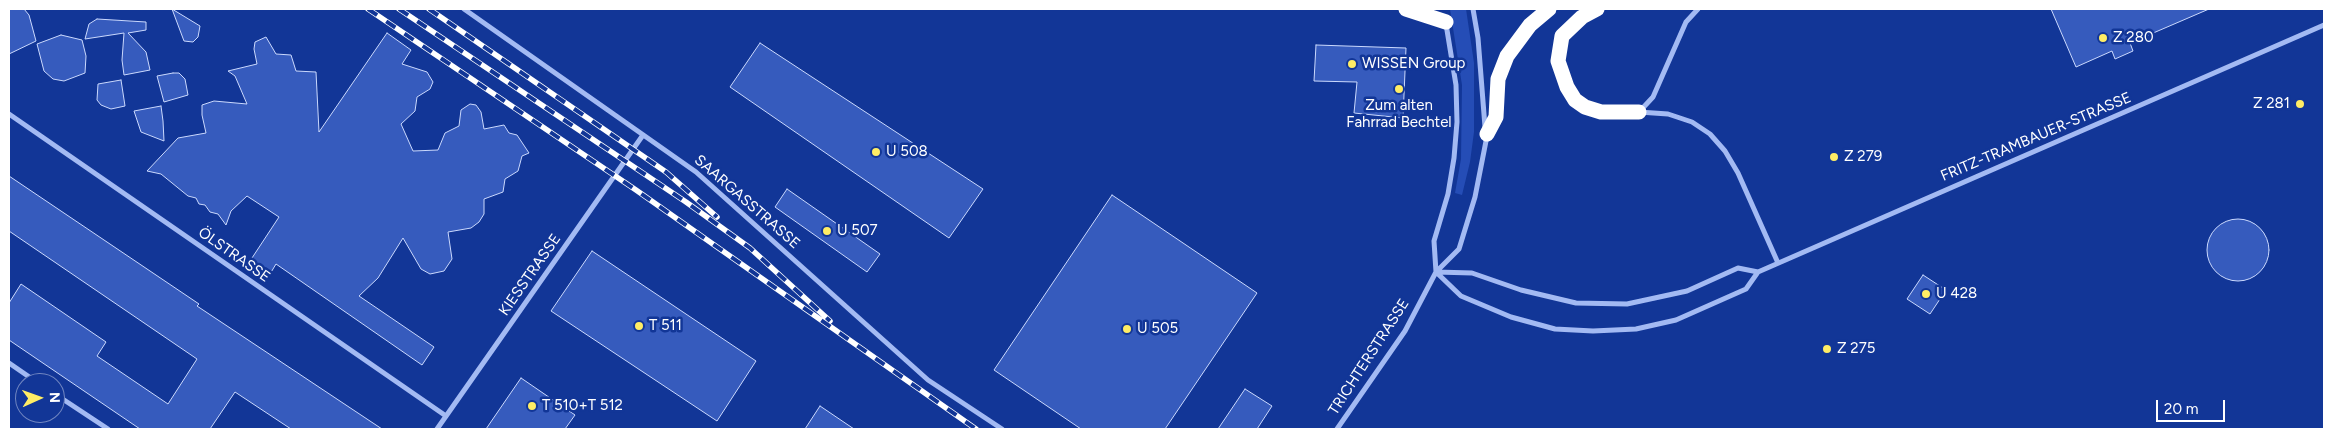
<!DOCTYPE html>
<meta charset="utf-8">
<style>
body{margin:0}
#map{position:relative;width:2333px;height:438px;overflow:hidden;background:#123697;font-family:Figtree,sans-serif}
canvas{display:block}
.frame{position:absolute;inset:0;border:10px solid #fff;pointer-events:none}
.north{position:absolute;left:15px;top:373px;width:50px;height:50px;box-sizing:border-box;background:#123697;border:1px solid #7186c1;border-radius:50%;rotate:88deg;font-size:14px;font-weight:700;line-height:20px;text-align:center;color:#fff}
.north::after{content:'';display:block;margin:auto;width:18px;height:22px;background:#ffed65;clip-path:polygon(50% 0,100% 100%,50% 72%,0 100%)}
.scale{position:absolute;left:2156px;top:400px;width:69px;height:22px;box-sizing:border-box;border:2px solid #fff;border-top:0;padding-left:6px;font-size:15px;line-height:18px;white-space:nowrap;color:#fff;-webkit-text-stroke:4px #123697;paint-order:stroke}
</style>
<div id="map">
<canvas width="2333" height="438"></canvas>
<div class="frame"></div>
<div class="north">N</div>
<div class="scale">20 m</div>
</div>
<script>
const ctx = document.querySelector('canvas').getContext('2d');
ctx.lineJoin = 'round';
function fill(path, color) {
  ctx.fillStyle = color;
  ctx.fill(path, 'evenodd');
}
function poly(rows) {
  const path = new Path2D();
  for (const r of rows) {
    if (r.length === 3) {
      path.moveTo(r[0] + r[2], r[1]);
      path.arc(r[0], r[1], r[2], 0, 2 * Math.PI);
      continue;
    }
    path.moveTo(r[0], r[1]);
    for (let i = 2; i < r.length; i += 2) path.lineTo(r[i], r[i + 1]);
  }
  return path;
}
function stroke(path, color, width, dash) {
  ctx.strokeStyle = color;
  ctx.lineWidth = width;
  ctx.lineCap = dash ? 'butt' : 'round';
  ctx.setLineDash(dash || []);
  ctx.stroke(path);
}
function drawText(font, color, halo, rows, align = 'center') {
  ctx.font = font + ' Figtree,sans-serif';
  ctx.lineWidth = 5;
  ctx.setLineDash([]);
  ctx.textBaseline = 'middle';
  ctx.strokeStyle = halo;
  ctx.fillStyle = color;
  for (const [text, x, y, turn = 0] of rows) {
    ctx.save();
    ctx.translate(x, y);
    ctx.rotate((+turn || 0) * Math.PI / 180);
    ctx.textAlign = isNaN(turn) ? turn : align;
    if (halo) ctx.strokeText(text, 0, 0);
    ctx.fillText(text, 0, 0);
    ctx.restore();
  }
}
const green = poly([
 [1450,9,1466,9,1474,63,1474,132,1470,162,1462,195,1455,193,1461,159,1462,85]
]);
const building = poly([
 [9,9,24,9,29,15,36,41,9,54,9,9],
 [172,9,200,26,198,37,193,42,184,41,172,9],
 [2051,9,2209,9,2130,43,2133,51,2115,59,2112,51,2076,67,2051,9],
 [97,19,146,22,146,30,128,33,146,52,150,70,124,75,122,60,124,33,85,39,89,24,97,19],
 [387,33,411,50,402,64,427,72,433,82,430,89,417,97,415,111,401,124,413,151,438,150,445,133,459,126,461,110,470,104,476,105,481,112,484,129,504,125,509,133,517,135,529,153,522,156,518,171,505,179,503,192,484,199,484,214,479,222,471,228,448,232,452,259,444,271,430,274,421,269,403,238,378,278,359,296,434,347,422,365,276,264,270,274,250,261,279,217,247,196,231,211,226,225,218,214,210,212,205,205,199,204,196,198,188,196,161,174,147,171,178,138,206,133,202,115,202,105,214,101,247,104,235,76,228,71,257,64,254,49,255,42,266,37,276,54,291,55,296,71,316,72,319,132,387,33],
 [61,35,82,40,86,56,85,73,64,81,53,79,44,71,37,44,61,35],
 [760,43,983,189,949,238,730,87,760,43],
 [1316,45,1406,48,1403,118,1354,113,1357,82,1314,81,1316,45],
 [173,73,179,73,185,79,188,95,164,102,157,76,173,73],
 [121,80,125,106,111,109,101,105,97,100,98,84,121,80],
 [161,106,163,121,164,141,141,132,134,111,161,106],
 [9,176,199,304,197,306,382,429,291,429,235,392,210,429,140,429,9,340,9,303,21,284,106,342,97,356,168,404,197,359,9,231,9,176],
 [787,189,880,254,867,272,775,207,787,189],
 [1112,195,1257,293,1165,429,1081,429,994,370,1112,195],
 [2238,250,31],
 [592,251,756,361,717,421,551,311,592,251],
 [1923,275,1946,290,1930,314,1907,299,1923,275],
 [521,378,575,415,565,429,486,429,521,378],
 [1245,389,1272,406,1257,429,1218,429,1245,389],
 [820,406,854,429,805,429,820,406]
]);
const street = poly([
 [464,9,696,172,928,380,1002,429],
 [1473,9,1478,38,1485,127],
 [1640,111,1653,97,1686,22,1698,9],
 [1639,112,1668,114,1692,122,1710,134,1725,151,1738,173,1778,263],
 [9,114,446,416],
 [1436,272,1461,296,1511,317,1555,329,1593,331,1636,329,1676,320,1746,289,1758,272,2324,25],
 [1436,272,1472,273,1521,290,1576,303,1627,304,1687,291,1738,268,1758,272],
 [1436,272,1434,241,1448,194,1454,158,1457,122,1456,85,1446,24],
 [9,363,38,383],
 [55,394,108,429],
 [437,429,643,135],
 [1337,429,1405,331,1436,272,1459,249,1475,197,1487,136]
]);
const highway = poly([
 [1406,9,1446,22],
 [1597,9,1582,17,1562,36,1558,61,1567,87,1575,100,1585,107,1601,112,1639,112],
 [1487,134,1496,117,1498,79,1507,56,1530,25,1549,9]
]);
const rail = poly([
 [368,9,636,190,976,429],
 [399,9,686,202,750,248,830,321],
 [429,9,666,172,717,217]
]);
const markers = [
 [2103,38,5,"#ffed65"],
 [1352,64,5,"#ffed65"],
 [1399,89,5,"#ffed65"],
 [2300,104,5,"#ffed65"],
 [876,152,5,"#ffed65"],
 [1834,157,5,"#ffed65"],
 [827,231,5,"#ffed65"],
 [1926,294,5,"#ffed65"],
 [639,326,5,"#ffed65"],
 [1127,329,5,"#ffed65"],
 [1827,349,5,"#ffed65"],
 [532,406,5,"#ffed65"]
];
const poiNames = [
 ["Z 280",2113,38],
 ["WISSEN Group",1362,64],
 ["Z 281",2290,104,"right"],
 ["Zum alten",1399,106,"center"],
 ["Fahrrad Bechtel",1399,123,"center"],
 ["U 508",886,152],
 ["Z 279",1844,157],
 ["U 507",837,231],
 ["U 428",1936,294],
 ["T 511",649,326],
 ["U 505",1137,329],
 ["Z 275",1837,349],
 ["T 510+T 512",542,406]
];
const streetNames = [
 ["FRITZ-TRAMBAUER-STRASSE",2036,137,-23],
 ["SAARGASSTRASSE",747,202,41],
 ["ÖLSTRASSE",234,255,35],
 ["KIESSTRASSE",530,275,-55],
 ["TRICHTERSTRASSE",1369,357,-57]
];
fill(green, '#254db6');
fill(building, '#365bbd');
stroke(building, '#cbd9fd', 1);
stroke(street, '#a3baf3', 5);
stroke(highway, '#fff', 15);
stroke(rail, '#fff', 5.5);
stroke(rail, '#123697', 4, [11]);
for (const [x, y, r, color] of markers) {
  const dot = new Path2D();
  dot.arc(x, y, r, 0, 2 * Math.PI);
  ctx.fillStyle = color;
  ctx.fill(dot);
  stroke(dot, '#123697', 2);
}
drawText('15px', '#fff', '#123697', poiNames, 'left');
drawText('15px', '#fff', '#123697', streetNames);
</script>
